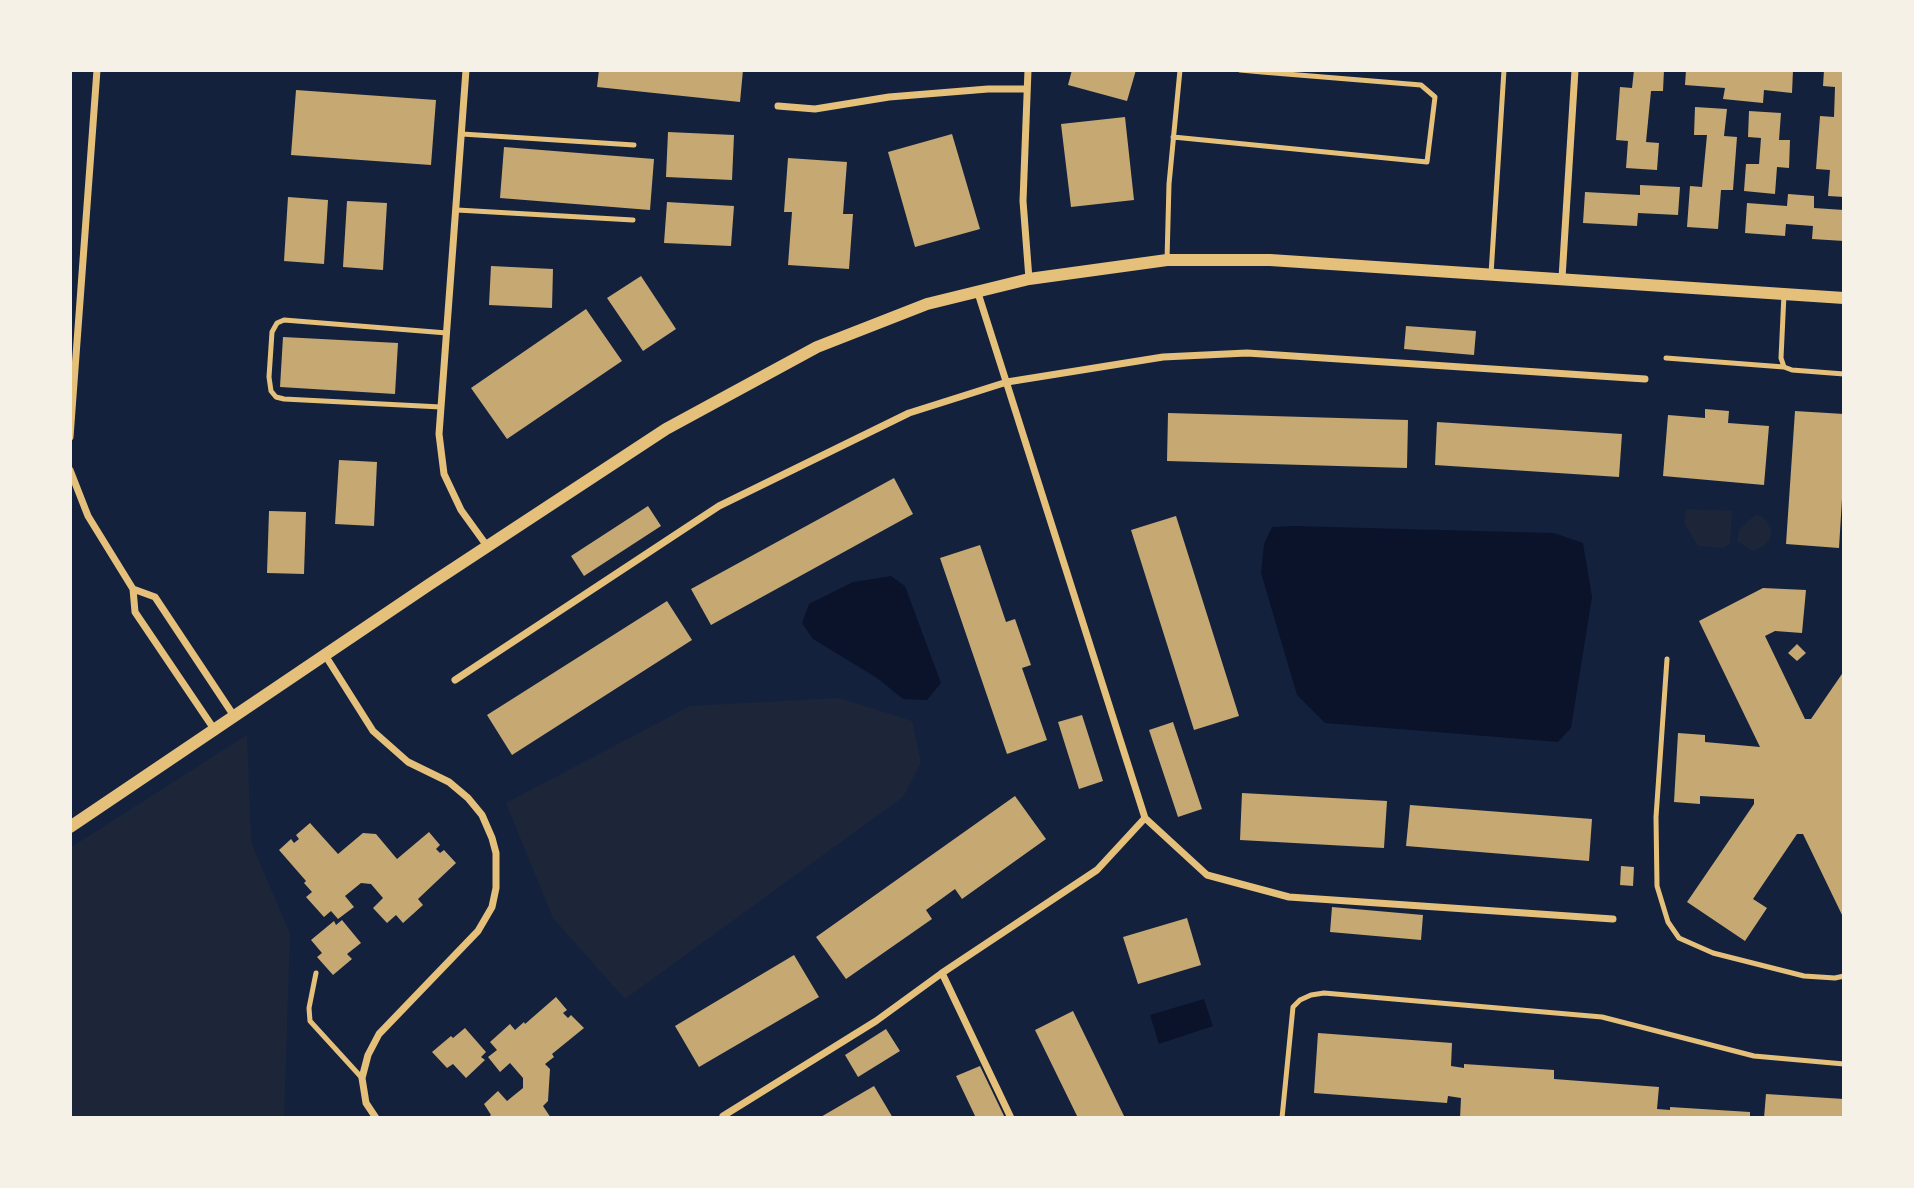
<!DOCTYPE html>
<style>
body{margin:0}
#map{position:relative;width:1914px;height:1188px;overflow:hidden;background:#14213d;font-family:"Archivo Narrow",sans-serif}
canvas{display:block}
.frame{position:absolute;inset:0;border:72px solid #f6f1e7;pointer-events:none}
</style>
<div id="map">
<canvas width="1914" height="1188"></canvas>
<div class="frame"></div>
</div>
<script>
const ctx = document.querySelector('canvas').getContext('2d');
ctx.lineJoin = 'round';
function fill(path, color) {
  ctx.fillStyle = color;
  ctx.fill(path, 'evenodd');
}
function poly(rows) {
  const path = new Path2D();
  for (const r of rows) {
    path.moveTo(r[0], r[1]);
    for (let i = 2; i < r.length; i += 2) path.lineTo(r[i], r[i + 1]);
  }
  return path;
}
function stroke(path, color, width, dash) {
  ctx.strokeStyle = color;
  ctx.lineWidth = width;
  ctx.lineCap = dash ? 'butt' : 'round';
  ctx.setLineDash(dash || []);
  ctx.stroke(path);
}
const green = poly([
 [1686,509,1732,511,1730,544,1724,548,1698,546,1684,523],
 [1755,515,1761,516,1767,521,1771,532,1770,539,1764,546,1753,551,1737,541,1739,530],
 [839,698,912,721,921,762,903,797,625,999,553,918,506,803,690,706],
 [247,735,251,842,290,934,284,1118,70,1118,70,848]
]);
const water = poly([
 [1295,526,1554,533,1583,543,1592,597,1571,728,1558,742,1325,723,1297,695,1261,573,1264,544,1272,527],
 [891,576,905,586,941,683,927,700,903,699,877,678,813,639,802,623,809,604,853,582],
 [1204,999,1213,1026,1159,1044,1150,1015]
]);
const building = poly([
 [599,70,743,70,740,102,597,87],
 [1072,70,1136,70,1127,101,1068,85],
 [1634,70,1664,70,1663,91,1651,91,1646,142,1659,143,1657,170,1626,168,1628,141,1616,140,1620,87,1632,88],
 [1686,70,1765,72,1765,70,1793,70,1792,93,1764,90,1763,103,1723,99,1725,88,1685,85],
 [1824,70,1844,70,1844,197,1828,196,1830,170,1816,169,1820,116,1834,117,1835,87,1823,86],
 [296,90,436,100,431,165,291,155],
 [1695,107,1727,109,1724,136,1737,137,1733,190,1721,190,1718,229,1687,227,1690,186,1702,187,1707,135,1694,135],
 [1749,111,1781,113,1779,140,1790,140,1789,168,1777,167,1775,194,1744,191,1746,164,1759,164,1761,138,1748,137],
 [1125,117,1134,200,1071,207,1061,124],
 [668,132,734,135,732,180,666,177],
 [952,134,980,229,915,247,888,152],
 [504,147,654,159,650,210,500,198],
 [788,158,847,162,843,214,853,214,849,269,788,265,792,212,784,212],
 [1640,185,1680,187,1678,215,1638,213,1637,226,1583,223,1585,192,1640,195],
 [1788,194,1814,196,1814,208,1844,210,1844,241,1812,239,1813,226,1786,224,1785,236,1745,233,1747,203,1787,206],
 [288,197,328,200,324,264,284,261],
 [347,201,387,203,383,270,343,267],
 [667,202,734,206,731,246,664,243],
 [491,266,553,269,552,308,489,305],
 [641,276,676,329,643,351,607,298],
 [586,309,622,361,507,439,471,388],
 [1406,326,1476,331,1474,355,1404,349],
 [283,337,398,343,395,394,280,387],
 [1705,409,1729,411,1728,423,1769,426,1764,485,1663,476,1668,415,1705,418],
 [1795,411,1844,414,1844,466,1839,548,1786,544],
 [1168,413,1408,420,1407,468,1167,461],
 [1437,422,1622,434,1619,477,1435,465],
 [339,460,377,462,374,526,335,524],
 [894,478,913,514,711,625,691,589],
 [648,506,661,526,584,576,571,556],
 [269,511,306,512,304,574,267,573],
 [1176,516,1239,716,1194,730,1131,530],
 [980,545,1006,622,1015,619,1031,665,1022,668,1047,740,1007,754,940,558],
 [1763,588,1806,590,1802,633,1775,631,1765,636,1805,719,1811,719,1844,671,1844,919,1803,834,1797,834,1753,899,1767,908,1745,941,1687,902,1754,804,1754,799,1700,796,1700,804,1674,802,1678,733,1705,735,1705,742,1760,747,1699,621],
 [667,601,692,640,512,755,487,715],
 [1797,644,1806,653,1797,661,1788,653],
 [1082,715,1103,781,1079,789,1058,722],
 [1173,722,1202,809,1178,817,1149,730],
 [1242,793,1387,801,1384,848,1240,840],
 [1015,796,1046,839,962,899,955,889,926,910,932,919,846,979,816,937],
 [1410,805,1592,819,1589,861,1406,846],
 [310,823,338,854,363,833,376,834,397,859,429,832,440,845,436,849,440,853,444,850,456,863,418,899,423,905,403,923,396,915,387,923,373,908,383,898,371,884,361,883,345,896,354,907,338,919,331,911,324,917,306,897,312,892,304,883,306,881,279,850,291,839,294,843,299,839,296,835],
 [1621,866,1634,867,1633,886,1620,885],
 [1332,907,1423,915,1421,940,1330,932],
 [1187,918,1201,965,1138,984,1123,937],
 [342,920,361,943,347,954,352,959,333,975,317,957,322,953,311,940,334,921,336,925],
 [794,955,819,997,699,1067,675,1026],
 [556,997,567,1010,563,1013,568,1018,571,1015,584,1028,552,1054,554,1057,545,1064,550,1069,548,1101,543,1106,551,1118,487,1118,491,1115,484,1104,498,1091,507,1101,523,1088,523,1078,510,1063,500,1072,488,1057,497,1050,490,1042,510,1024,515,1030,524,1022,525,1024],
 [1073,1011,1125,1118,1078,1118,1035,1030],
 [465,1028,486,1052,481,1057,485,1060,466,1078,453,1064,447,1068,432,1052,451,1036,453,1038],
 [886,1029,900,1051,858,1077,845,1055],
 [1318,1033,1452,1043,1451,1066,1464,1068,1464,1064,1554,1070,1554,1079,1659,1087,1657,1109,1670,1110,1670,1107,1750,1112,1750,1118,1460,1118,1461,1098,1448,1096,1447,1103,1314,1093],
 [980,1066,1005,1118,976,1118,956,1076],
 [874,1086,893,1118,819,1118],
 [1766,1094,1844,1099,1844,1118,1764,1118]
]);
const service = poly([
 [1240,70,1262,72],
 [462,134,634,145],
 [1173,137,1427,162,1435,97,1421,85,1262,72,1263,70],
 [457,210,633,220],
 [1167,260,1169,184,1180,70],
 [1491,274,1504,70],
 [1784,294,1781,358,1784,367,1792,370,1844,374],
 [1666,358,1784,367],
 [441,407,284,399,276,397,271,391,269,377,272,332,277,323,284,320,447,333],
 [1667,659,1656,817,1657,886,1668,922,1679,938,1713,953,1804,976,1835,978,1844,976],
 [316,973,309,1008,310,1021,362,1078],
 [1282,1118,1293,1007,1300,1000,1311,995,1324,993,1602,1017,1754,1056,1844,1064]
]);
const minor = poly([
 [466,70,439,434,444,474,461,510,487,546],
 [1028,70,1023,201,1029,279],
 [778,106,815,109,889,97,988,89,1026,89],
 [1562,278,1575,70],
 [977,290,1145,818,1207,875,1289,897,1613,919],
 [70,437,97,70],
 [70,470,88,516,133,589,135,612,214,729],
 [133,589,155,597,234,716],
 [325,655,373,731,408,762,449,782,468,798,482,815,492,838,496,853,496,888,492,907,478,931,379,1034,368,1055,362,1078,366,1103,376,1118],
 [455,680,719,506,909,413,1007,382,1163,357,1247,353,1645,379],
 [942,973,1011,1118],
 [723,1116,876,1021,942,973,1097,870,1145,818]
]);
const tertiary = poly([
 [70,827,430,584,666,429,817,347,927,304,1029,279,1167,260,1270,260,1844,298]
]);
fill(green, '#1d2539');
fill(water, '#0b132b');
fill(building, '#c6a872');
stroke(service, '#e5c07b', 5);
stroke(minor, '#e5c07b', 7);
stroke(tertiary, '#e5c07b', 12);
</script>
